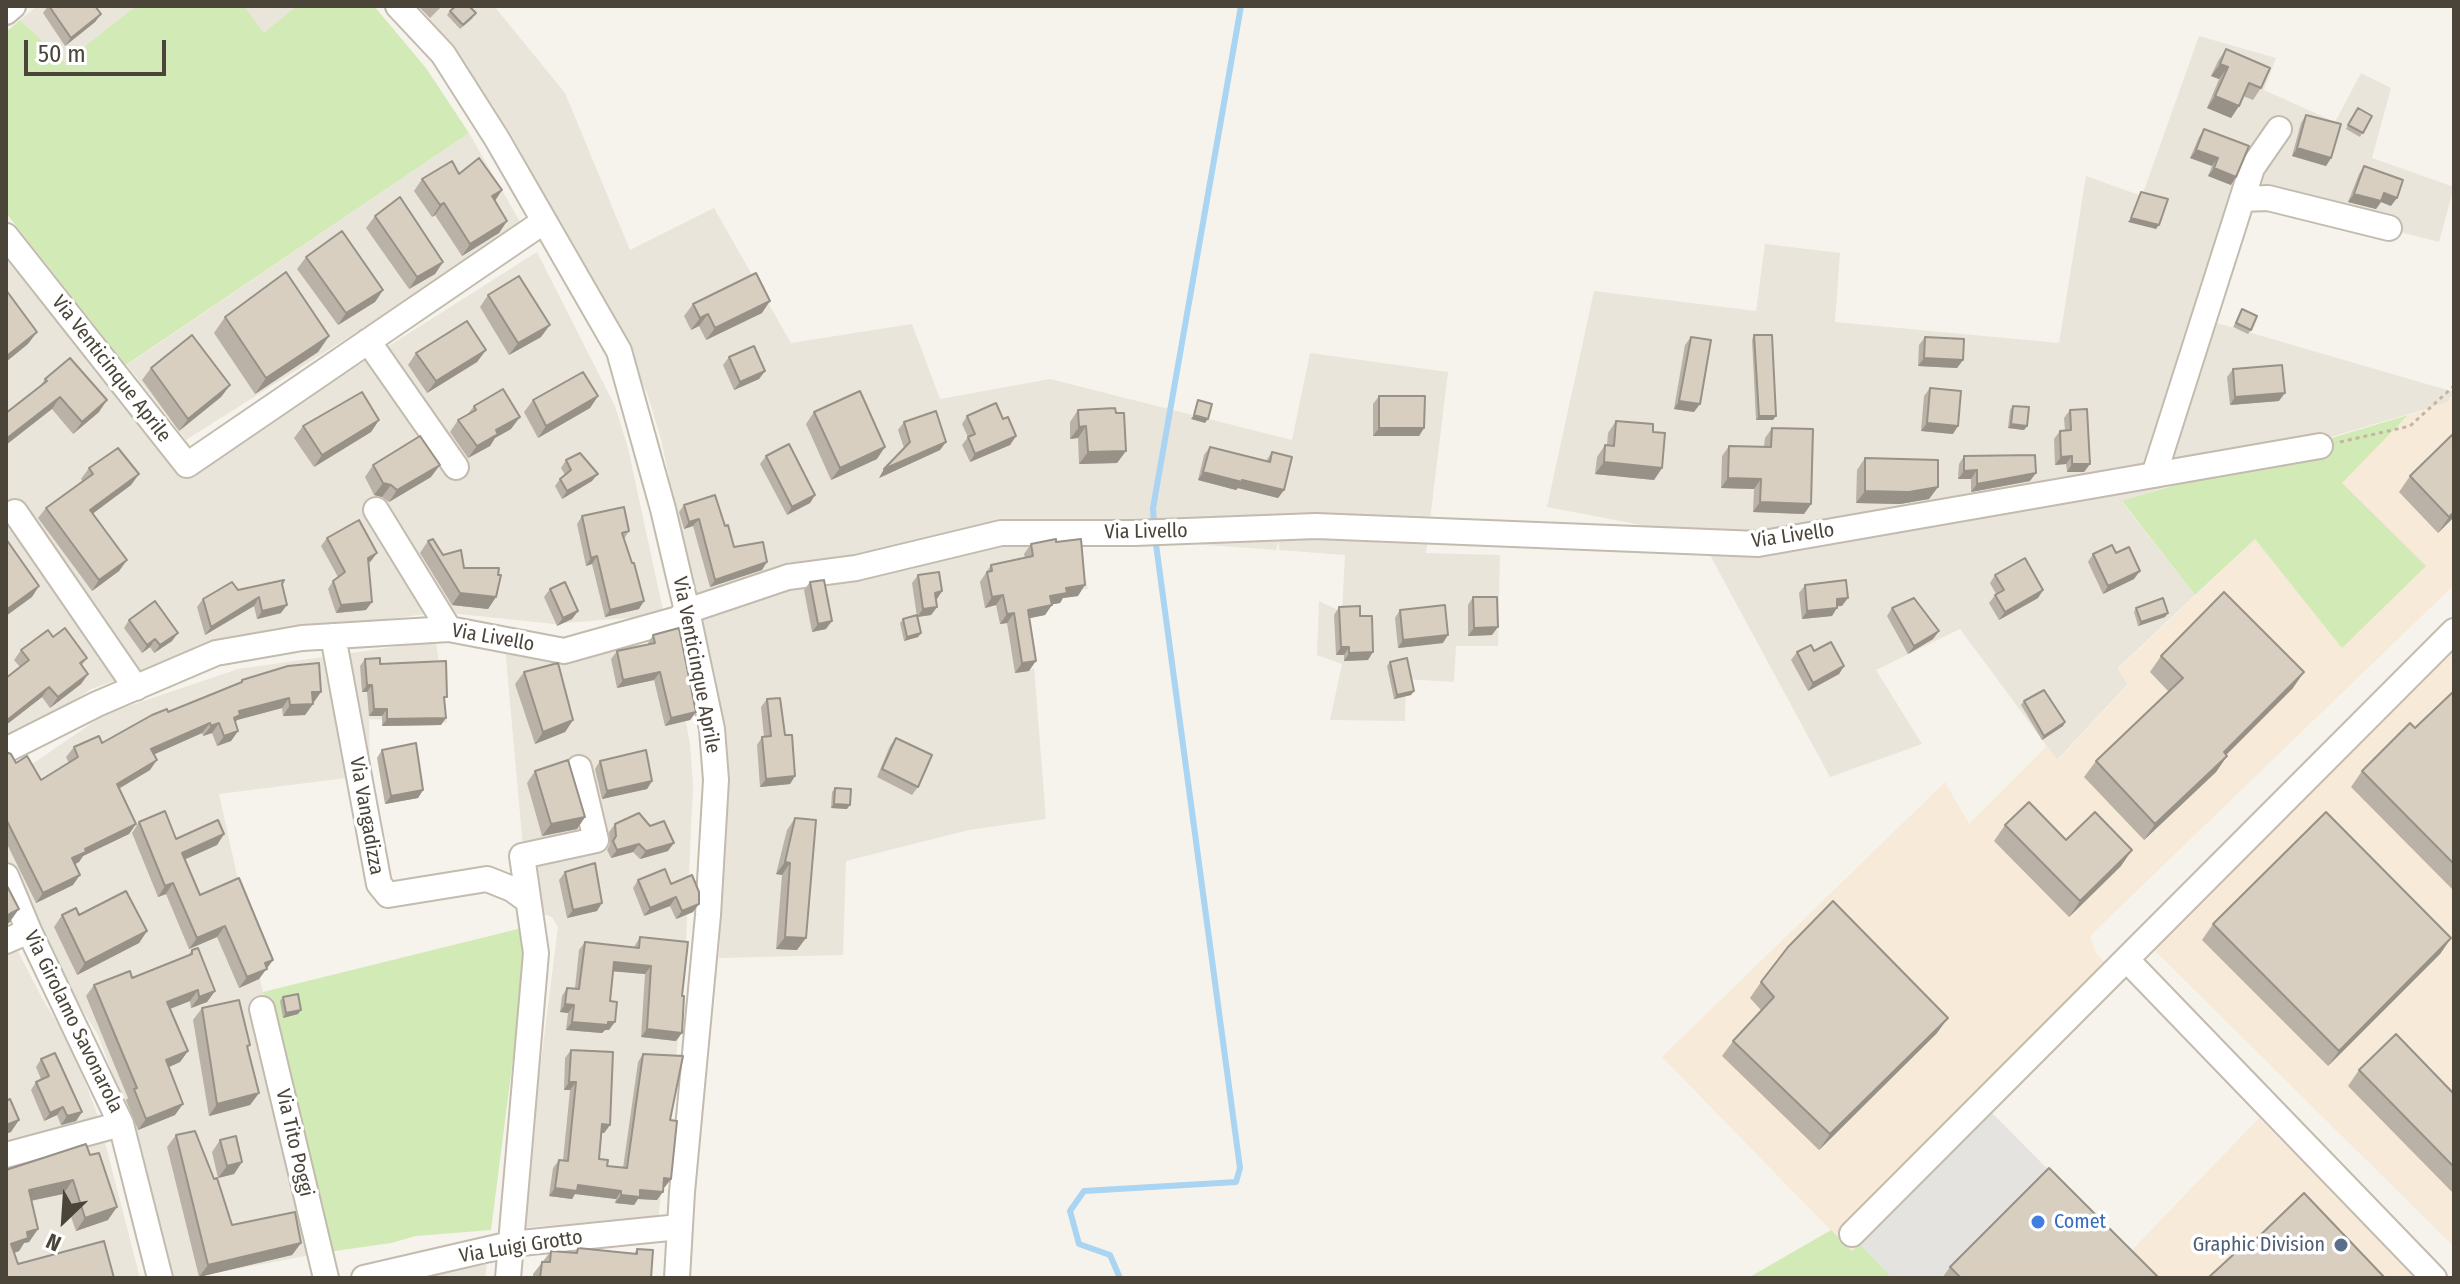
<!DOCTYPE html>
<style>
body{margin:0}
#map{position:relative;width:2460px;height:1284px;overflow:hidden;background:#f6f3ec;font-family:"Fira Sans Condensed",sans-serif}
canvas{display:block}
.frame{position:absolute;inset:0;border:8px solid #4b4439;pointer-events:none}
.north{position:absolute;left:24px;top:1180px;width:80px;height:80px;-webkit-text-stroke:6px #fff;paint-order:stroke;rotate:205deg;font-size:22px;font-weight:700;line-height:32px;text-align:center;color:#4b4439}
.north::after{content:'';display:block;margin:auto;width:28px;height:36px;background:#4b4439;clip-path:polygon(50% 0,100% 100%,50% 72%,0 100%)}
.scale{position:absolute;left:24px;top:40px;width:142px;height:36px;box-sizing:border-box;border:4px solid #4b4439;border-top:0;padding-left:10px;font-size:24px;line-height:28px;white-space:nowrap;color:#4b4439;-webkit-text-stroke:6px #fff;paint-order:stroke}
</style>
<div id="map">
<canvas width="2460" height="1284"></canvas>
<div class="frame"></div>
<div class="north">N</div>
<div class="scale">50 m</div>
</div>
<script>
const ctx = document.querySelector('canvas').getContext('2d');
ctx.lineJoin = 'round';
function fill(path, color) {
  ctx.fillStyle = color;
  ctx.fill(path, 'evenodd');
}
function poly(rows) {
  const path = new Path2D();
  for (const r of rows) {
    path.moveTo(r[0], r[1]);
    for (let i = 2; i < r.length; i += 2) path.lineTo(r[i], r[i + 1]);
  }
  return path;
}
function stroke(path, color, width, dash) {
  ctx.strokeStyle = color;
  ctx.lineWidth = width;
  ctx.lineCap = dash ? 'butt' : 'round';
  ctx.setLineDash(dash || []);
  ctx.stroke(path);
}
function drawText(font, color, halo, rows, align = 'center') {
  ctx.font = font + ' "Fira Sans Condensed",sans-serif';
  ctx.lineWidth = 7;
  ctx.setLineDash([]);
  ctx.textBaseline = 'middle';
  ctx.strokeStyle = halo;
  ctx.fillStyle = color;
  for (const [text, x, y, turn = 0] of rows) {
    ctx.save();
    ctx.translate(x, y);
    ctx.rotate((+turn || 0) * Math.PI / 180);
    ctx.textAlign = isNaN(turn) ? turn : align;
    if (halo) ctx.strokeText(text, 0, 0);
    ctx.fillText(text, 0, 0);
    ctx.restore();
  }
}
const residential = poly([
 [37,6,136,6,65,62,20,20],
 [244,6,296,6,264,34],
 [419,6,494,6,565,93,630,250,714,208,791,343,912,324,940,399,1050,379,1292,440,1310,353,1448,372,1426,553,1500,555,1498,646,1456,646,1454,682,1406,679,1405,721,1330,720,1342,664,1317,655,1319,601,1342,612,1345,555,1279,550,1279,541,1276,550,1125,539,1079,541,1088,589,1021,592,1028,671,1034,668,1046,819,969,830,846,861,843,955,719,958,727,786,693,591,661,439,647,393,586,273,512,136,454,48],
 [2199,36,2276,58,2264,90,2335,122,2361,73,2391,88,2372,158,2454,187,2439,242,2253,194,2217,323,2454,392,2454,394,2446,403,2202,475,2122,502,2195,595,2118,668,2128,684,2057,760,1960,629,1876,670,1922,744,1830,777,1711,557,1719,540,1547,507,1594,291,1756,311,1765,244,1840,253,1835,322,2059,343,2086,176,2142,196],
 [469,133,523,227,186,440,127,365],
 [537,252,615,406,628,448,664,615,554,624,440,612,231,641,91,689,6,747,6,259,178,472,190,472],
 [436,641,447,723,369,719,370,775,219,794,321,1253,189,1278,169,1278,126,1110,98,1035,67,985,6,868,6,782,105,714,238,669],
 [670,643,690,743,693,786,684,986,658,1221,593,1222,520,1228,558,927,552,917,543,914,530,925,505,647,553,652],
 [6,928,42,998,72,1047,99,1119,140,1278,6,1278],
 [487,1265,485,1278,386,1278,422,1270]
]);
const commercial = poly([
 [2454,394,2454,585,2092,934,2090,938,2096,953,2123,983,1992,1113,2130,1252,2259,1118,2421,1278,1893,1278,1859,1245,1852,1252,1662,1057,1945,782,1969,824,2047,746,2058,760,2128,685,2118,669,2255,539,2342,647,2341,483,2408,415,2446,403],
 [2454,648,2454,1247,2147,943]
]);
const green = poly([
 [136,6,244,6,264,33,296,6,374,6,426,68,469,133,126,365,6,213,6,32,20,20,65,62],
 [2408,415,2342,483,2426,566,2342,648,2255,539,2195,595,2122,501],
 [530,926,491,1230,416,1236,391,1243,321,1253,263,992],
 [1831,1230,1852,1251,1859,1244,1893,1278,1748,1278]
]);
const parking = poly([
 [1992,1113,2156,1278,1893,1278,1859,1244]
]);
const stream = poly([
 [1154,526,1153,508,1241,6],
 [1120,1278,1110,1255,1079,1244,1070,1211,1084,1191,1236,1182,1240,1168,1155,537]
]);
const path = poly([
 [2340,442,2410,426,2454,386]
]);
const minor = poly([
 [398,6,443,54,497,139,619,351,663,509,687,611,712,729,716,780,708,915,682,1192,677,1278],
 [6,12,13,6],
 [2242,199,2268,198,2389,228],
 [6,236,187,465,543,222],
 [368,341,456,467],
 [2154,475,2252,168,2279,129],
 [376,510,449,629],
 [15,512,136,688],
 [333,636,379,884,388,895,487,879,512,889,527,900],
 [6,750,97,704,216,653,302,638,449,629,564,651,678,619,687,611,788,577,856,568,1001,533,1134,533,1316,526,1758,544,2320,446],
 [6,876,29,931,121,1124,160,1278],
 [6,941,29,931],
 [2128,961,2434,1278],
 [262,1009,326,1278],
 [6,1155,121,1124],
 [1852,1234,2454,631],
 [364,1278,511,1244,679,1227],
 [508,1278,536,953,522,856,596,840,579,768]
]);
const wall = poly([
 [48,6,95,6,101,14,95,22,65,46,43,13],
 [418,6,442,6,430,18],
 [450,11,473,18,460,29,447,15],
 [2226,49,2261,88,2253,100,2243,96,2239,106,2231,118,2207,108,2219,79,2211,76,2218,61],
 [2358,108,2372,116,2360,137,2346,129],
 [2306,115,2331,158,2326,166,2292,156,2301,123],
 [2204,129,2231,185,2208,176,2212,166,2190,158,2199,137],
 [2364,166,2391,206,2381,202,2376,209,2348,202,2359,174],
 [459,174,502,190,495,201,507,221,499,233,462,256,435,215,432,217,414,191,422,179],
 [375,216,443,262,435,274,409,289,366,228],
 [306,257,383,290,375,302,338,325,297,269],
 [488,295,541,337,509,355,480,307],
 [693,304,762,313,706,340,699,326,691,330,684,316],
 [2242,309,2251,330,2248,334,2233,327],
 [225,317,329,336,318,352,255,394,214,333],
 [1754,335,1773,420,1756,420,1752,340],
 [1691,337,1694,412,1674,409,1685,345],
 [1925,337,1963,360,1957,368,1918,366,1919,345],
 [486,350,477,362,427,393,408,365,416,353],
 [729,357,765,371,759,379,734,390,723,365],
 [151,368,230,385,221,397,179,431,142,380],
 [2233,369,2279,401,2230,405,2227,377],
 [45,379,99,412,73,434,52,409,39,388],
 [1930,388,1953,434,1921,431,1924,396],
 [598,396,590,408,538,438,524,412,533,400],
 [1379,396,1424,428,1419,436,1373,436,1373,404],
 [474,406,511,429,495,438,490,446,468,458,450,432,458,420,467,415],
 [2013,406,2027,426,2024,430,2008,428,2010,410],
 [1078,410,1126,451,1117,463,1079,464,1078,438,1070,439,1070,422],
 [2070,410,2090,464,2084,472,2067,472,2066,464,2055,465,2054,439,2060,431,2065,430,2064,418],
 [814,412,877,459,831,480,806,424],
 [967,416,1003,419,1016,436,1010,445,970,462,962,445,968,437,962,424],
 [379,420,371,432,314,467,294,438,303,426],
 [1616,421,1653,432,1662,468,1654,480,1595,474,1597,457,1605,445,1607,445,1608,433],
 [904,422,946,442,940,450,879,478,904,448,898,430],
 [1772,428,1811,504,1804,514,1753,512,1754,489,1721,488,1722,456,1729,446,1764,447,1765,438],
 [2454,433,2454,517,2438,533,2399,492,2410,476],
 [1210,447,1266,461,1272,452,1284,490,1278,498,1238,488,1236,490,1198,480,1204,455],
 [766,456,815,495,810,503,787,515,760,464],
 [1964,456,2030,481,1971,492,1971,479,1958,479,1959,464],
 [1865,458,1938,487,1929,499,1900,504,1856,503,1857,470],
 [566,460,592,481,562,499,555,486,560,479,565,475,561,468],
 [373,465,431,477,389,502,382,497,374,495,365,477],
 [89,468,139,474,131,485,93,513,127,560,119,571,92,591,38,518,46,508,82,481,81,479],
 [684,505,725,526,734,547,762,570,710,587,693,526,684,529,679,512],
 [582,516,629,531,624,539,639,609,605,617,592,564,586,566,577,524],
 [327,538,371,561,368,563,366,610,336,613,328,589,333,581,338,577,321,546],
 [428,541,443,555,464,568,498,575,496,597,488,609,452,605,420,553],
 [1031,544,1078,596,1063,598,1060,603,1052,604,1045,615,1029,618,1029,671,1015,673,1007,623,1000,624,996,605,985,608,980,582,991,565,1025,558,1024,554],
 [2116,553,2134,579,2103,594,2088,562,2093,554],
 [918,575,942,591,936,600,937,607,931,615,917,617,912,583],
 [1995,575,2043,590,2038,598,1999,620,1989,603,1996,594,1990,583],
 [810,582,826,629,812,632,804,590],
 [282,584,281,613,257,619,254,606,205,635,197,607,203,599,238,590],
 [1805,585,1842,606,1837,606,1832,616,1802,619,1799,593],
 [550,589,578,611,572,619,557,626,544,597],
 [1473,597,1492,635,1468,636,1468,605],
 [1339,607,1360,616,1368,660,1344,661,1344,655,1336,655,1334,615],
 [1892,608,1939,631,1933,639,1908,654,1887,616],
 [2136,608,2168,613,2165,617,2138,626,2134,612],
 [1400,610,1443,643,1398,648,1395,618],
 [903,619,921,633,918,637,904,641,900,623],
 [129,620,172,641,154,653,150,647,142,653,124,628],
 [653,635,696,712,690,720,665,726,654,680,617,688,611,659,617,651,648,645,648,643],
 [53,637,87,658,82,665,88,674,81,684,50,708,42,697,6,725,6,678,20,667,14,660,21,650],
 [1814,651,1844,666,1839,674,1808,691,1791,660,1797,652],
 [2161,656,2293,688,2226,755,2227,756,2216,772,2144,840,2084,777,2096,761,2169,692,2150,672],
 [365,659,380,664,445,700,441,725,382,726,382,716,369,716,367,692,362,692,360,666],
 [1390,662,1414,691,1411,695,1394,699,1387,666],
 [524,672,573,720,565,732,535,744,515,684],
 [242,680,314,702,312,702,313,704,305,715,283,716,282,708,237,720,235,723,238,731,231,741,217,746,212,733,203,736,202,733,154,754,150,770,119,789,136,824,129,834,83,856,79,862,75,864,73,885,36,903,6,842,6,752,16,763,41,780,69,763,66,757,74,747,102,743,168,712,239,683],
 [2454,691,2454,891,2351,787,2362,771,2415,728],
 [767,699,795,776,790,784,760,787,757,745,762,737,764,737,761,707],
 [2024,701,2065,722,2063,726,2042,740,2021,705],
 [896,738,918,787,912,795,877,777,890,746],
 [382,750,423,790,418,798,385,804,377,758],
 [600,761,652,781,647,789,602,799,595,769],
 [535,771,585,817,577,829,542,836,527,783],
 [835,788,847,809,831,808,832,792],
 [795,818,797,950,776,949,782,875,776,874,787,830],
 [139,822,176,839,224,834,217,845,185,859,200,895,273,960,259,979,239,988,217,937,189,949,166,894,158,897,132,833],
 [615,824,668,851,640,859,633,852,611,858,607,850,610,844,609,832],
 [2005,825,2066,840,2121,866,2069,917,1994,841],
 [565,872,597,911,567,918,559,880],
 [638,880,671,884,693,912,676,919,670,906,644,916,633,888],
 [62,915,147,931,139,943,77,975,54,927],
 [2213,924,2451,938,2440,954,2328,1066,2202,940],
 [640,937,676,1041,641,1037,645,974,613,971,610,1001,609,1030,605,1030,602,1033,566,1030,568,1013,560,1012,562,996,567,988,575,988,579,950,585,942,634,947],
 [192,950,215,991,207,1002,191,1008,190,1001,170,1009,188,1051,180,1062,169,1067,175,1115,138,1130,126,1100,128,1098,86,996,94,985,132,978,188,956],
 [1761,982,1937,1033,1819,1150,1722,1056,1733,1041,1761,1010,1750,998],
 [283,997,298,1014,283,1018,280,1001],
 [202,1008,250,1045,247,1049,259,1093,250,1105,209,1116,193,1020],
 [571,1050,610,1125,604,1133,602,1133,599,1159,607,1166,623,1168,638,1062,643,1054,670,1120,665,1187,663,1187,657,1200,638,1199,634,1205,615,1203,616,1199,575,1194,572,1199,549,1196,553,1168,559,1160,563,1160,570,1090,564,1090,565,1058],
 [41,1059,82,1112,76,1121,61,1125,57,1115,44,1121,31,1090,36,1082,41,1079,36,1067],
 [2359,1070,2454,1094,2454,1194,2348,1086],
 [176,1135,214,1179,232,1225,301,1243,292,1255,199,1277,167,1147],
 [220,1140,242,1162,234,1174,218,1178,212,1152],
 [86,1144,108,1220,76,1231,63,1194,31,1201,38,1229,29,1242,24,1243,19,1251,14,1253,18,1264,6,1278,6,1170],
 [578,1248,634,1254,637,1249,651,1278,533,1278,533,1274,551,1251,574,1253],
 [1950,1267,2159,1278,1942,1278]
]);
const shadedWall = poly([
 [101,14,95,22,65,46,71,38],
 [2220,64,2228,67,2219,79,2211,76],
 [2215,96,2239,106,2231,118,2207,108],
 [2297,148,2331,158,2326,166,2292,156],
 [2196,150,2218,158,2212,166,2190,158],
 [2214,168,2236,177,2231,185,2208,176],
 [502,190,494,202,492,196],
 [2384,193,2397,198,2391,206,2381,202,2376,209,2348,202,2354,194],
 [444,203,435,215,432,217,440,205],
 [2131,218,2159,225,2156,229,2128,222],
 [507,221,499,233,462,256,470,244],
 [443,262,435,274,409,289,417,277],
 [383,290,375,302,338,325,346,313],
 [770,301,762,313,706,340,715,328],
 [708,314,699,326,691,330,700,318],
 [550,325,541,337,509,355,518,343],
 [37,332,28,344,6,362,6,358,8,355],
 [329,336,318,352,255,394,266,378],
 [486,350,477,362,427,393,436,381],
 [1924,358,1963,360,1957,368,1918,366],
 [765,371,759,379,734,390,740,382],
 [230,385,221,397,179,431,188,419],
 [2285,393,2279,401,2230,405,2235,397],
 [598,396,590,408,538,438,546,426],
 [60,397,52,409,6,445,6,439],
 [107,400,99,412,73,434,82,422],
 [1679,401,1700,404,1694,412,1674,409],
 [1194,415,1208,419,1205,423,1191,419],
 [1759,416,1776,416,1773,420,1756,420],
 [520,417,511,429,495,438,490,446,468,458,477,446,496,430],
 [379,420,371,432,314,467,322,455],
 [1927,423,1958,426,1953,434,1921,431],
 [2011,424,2027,426,2024,430,2008,428],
 [1086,426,1078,438,1070,439,1079,427],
 [1379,428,1424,428,1419,436,1373,436],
 [1016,436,1010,445,970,462,975,454],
 [946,442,940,450,879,478,884,469],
 [885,447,877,459,831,480,840,468],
 [1126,451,1117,463,1079,464,1088,452],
 [2072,456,2066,464,2055,465,2061,457],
 [1604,462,1662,468,1654,480,1595,474],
 [2072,464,2090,464,2084,472,2067,472],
 [440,465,431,477,389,502,397,490],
 [1977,470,1971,479,1958,479,1964,471],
 [1203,472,1242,480,1284,490,1278,498,1238,488,1236,490,1198,480],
 [2036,473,2030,481,1971,492,1977,484],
 [139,474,131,485,83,521,90,510],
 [598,474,592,481,562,499,567,491],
 [1728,478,1761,479,1754,489,1721,488],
 [383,483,391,485,382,497,374,495],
 [1938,487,1929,499,1900,504,1856,503,1865,491],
 [815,495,810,503,787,515,792,507],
 [1760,502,1811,504,1804,514,1753,512],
 [2454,512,2454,517,2438,533,2449,517],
 [699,519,693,526,684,529,689,522],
 [377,553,371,561,362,566,368,558],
 [597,556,592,564,586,566,591,558],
 [127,560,119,571,92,591,99,580],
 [767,562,762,570,710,587,715,580],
 [2140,571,2134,579,2103,594,2108,586],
 [1085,585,1078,596,1063,598,1060,603,1043,606,1050,596,1066,588],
 [39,586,32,597,6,616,6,610],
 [2043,590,2038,598,1999,620,2005,612],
 [942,591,937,599,929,601,935,593],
 [460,593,496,597,488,609,452,605],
 [1003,595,996,605,985,608,992,597],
 [259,597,254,606,205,635,211,627],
 [1848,598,1842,606,1831,607,1837,599],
 [644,601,639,609,605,617,610,610],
 [372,602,366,610,336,613,341,605],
 [287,605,281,613,257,619,262,611],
 [1052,605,1045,615,1021,620,1028,610],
 [937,607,931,615,917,617,923,609],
 [1837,608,1832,616,1802,619,1807,611],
 [578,611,572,619,557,626,563,618],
 [1014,613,1007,623,1000,624,1007,614],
 [2168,613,2165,617,2138,626,2141,622],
 [832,621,826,629,812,632,818,624],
 [1498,627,1492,635,1468,636,1474,628],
 [1939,631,1933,639,1908,654,1914,646],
 [178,633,172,641,154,653,160,645],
 [921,633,918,637,904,641,907,637],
 [1448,635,1443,643,1398,648,1403,640],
 [155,639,150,647,142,653,147,645],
 [1341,647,1349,647,1344,655,1336,655],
 [1373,652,1368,660,1344,661,1349,653],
 [1036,661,1029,671,1015,673,1022,663],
 [1844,666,1839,674,1808,691,1813,683],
 [660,672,654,680,617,688,623,680],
 [2304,672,2293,688,2213,768,2224,752],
 [88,674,81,684,50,708,58,697],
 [367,685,372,685,367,692,362,692],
 [49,687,42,697,6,725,6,721],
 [1414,691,1411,695,1394,699,1397,695],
 [312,692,321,692,314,702,305,702],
 [289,698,282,708,237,720,233,726,226,728,239,711],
 [313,704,305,715,283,716,290,705],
 [374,709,387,709,382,716,369,716],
 [696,712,690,720,665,726,671,718],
 [446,718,441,725,382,726,387,719],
 [573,720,565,732,535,744,543,732],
 [2065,722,2063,726,2042,740,2044,736],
 [210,723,202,733,144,759,151,749],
 [219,723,212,733,203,736,211,726],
 [238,731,231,741,217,746,224,736],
 [2227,756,2216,772,2144,840,2155,824],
 [157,760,150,770,109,794,117,784],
 [795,776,790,784,760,787,766,779],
 [652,781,647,789,602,799,607,791],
 [423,790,418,798,385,804,391,796],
 [834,804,850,805,847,809,831,808],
 [585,817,577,829,542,836,551,824],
 [136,824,129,834,83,856,79,862,65,869,72,858,85,849],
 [224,834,217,845,175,864,182,853],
 [674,843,668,851,640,859,646,851],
 [639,844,633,852,611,858,617,850],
 [2132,850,2121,866,2069,917,2080,901],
 [785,862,790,863,782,875,776,874],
 [80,875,73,885,36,903,43,893],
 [173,883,166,894,158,897,165,886],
 [676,897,670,906,644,916,650,908],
 [602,903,597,911,567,918,573,910],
 [699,904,693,912,676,919,682,911],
 [19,909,9,923,6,925,6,916],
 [225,926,217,937,189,949,197,938],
 [147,931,139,943,77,975,85,963],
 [785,937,806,938,797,950,776,949],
 [2451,938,2440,954,2328,1066,2339,1051],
 [273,960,259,979,239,988,247,977,265,963],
 [614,962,651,966,645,974,609,971],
 [198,990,190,1001,159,1013,167,1002],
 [215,991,207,1002,191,1008,199,997],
 [565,1004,574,1005,568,1013,560,1012],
 [301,1010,298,1014,283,1018,286,1013],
 [1948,1018,1937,1033,1819,1150,1830,1134],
 [572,1022,615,1022,609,1030,605,1030,602,1033,566,1030],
 [647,1029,682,1033,676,1041,641,1037],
 [188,1051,180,1062,158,1072,166,1060],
 [569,1082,576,1082,570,1090,564,1090],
 [259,1093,250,1105,209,1116,217,1104],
 [183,1104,175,1115,138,1130,146,1119],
 [63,1107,57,1115,44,1121,50,1113],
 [82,1112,76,1121,61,1125,67,1116],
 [19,1120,11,1132,6,1134,6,1125],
 [602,1124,610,1125,604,1133,597,1133],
 [242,1162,234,1174,218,1178,227,1166],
 [664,1178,671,1179,665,1187,658,1186],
 [73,1180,63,1194,19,1203,29,1190],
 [578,1185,621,1191,616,1199,575,1194,572,1199,549,1196,555,1188],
 [640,1190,663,1192,657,1200,638,1199,634,1205,615,1203,621,1195],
 [117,1207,108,1220,76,1231,85,1218],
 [38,1229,29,1242,24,1243,19,1251,6,1256,11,1244,27,1232],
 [301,1243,292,1255,199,1277,208,1265]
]);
const building = poly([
 [49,6,95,6,101,14,71,38,49,6],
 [456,6,469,6,476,13,463,25,450,11,456,6],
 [2226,49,2270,68,2261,88,2249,83,2239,106,2215,96,2228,67,2220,64,2226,49],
 [2358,108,2372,116,2363,133,2348,125,2358,108],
 [2306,115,2341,124,2331,158,2297,148,2306,115],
 [2204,129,2249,146,2236,177,2214,168,2218,158,2196,150,2204,129],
 [479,158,502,190,492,196,507,221,470,244,444,203,440,205,422,179,452,161,459,174,479,158],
 [2364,166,2403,180,2397,198,2384,193,2381,201,2354,194,2364,166],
 [2141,192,2168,199,2159,225,2131,218,2141,192],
 [400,197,443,262,417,277,375,216,400,197],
 [342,231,383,290,346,313,306,257,342,231],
 [286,272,329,336,266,378,225,317,286,272],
 [756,273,770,301,715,328,708,314,700,318,693,304,756,273],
 [519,276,550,325,518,343,488,295,519,276],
 [6,290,37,332,8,355,6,352,6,290],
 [2242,309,2257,316,2251,330,2236,323,2242,309],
 [467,321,486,350,436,381,416,353,467,321],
 [192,335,230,385,188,419,151,368,192,335],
 [1754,335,1772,335,1776,416,1759,416,1754,335],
 [1691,337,1711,340,1700,404,1679,401,1691,337],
 [1925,337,1964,339,1963,360,1924,358,1925,337],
 [754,346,765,371,740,382,729,357,754,346],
 [70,358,107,400,82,422,60,397,6,439,6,413,47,381,45,379,70,358],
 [2282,365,2285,393,2235,397,2233,369,2282,365],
 [583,372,598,396,546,426,533,400,583,372],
 [1930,388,1961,391,1958,426,1927,423,1930,388],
 [503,389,520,417,496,430,498,434,477,446,458,420,476,410,474,406,503,389],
 [860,391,885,447,840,468,814,412,860,391],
 [362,392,379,420,322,455,303,426,362,392],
 [1379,396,1425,396,1424,428,1379,428,1379,396],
 [1198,400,1212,404,1208,419,1194,415,1198,400],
 [996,403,1003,419,1008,417,1016,436,975,454,968,437,975,434,967,416,996,403],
 [2013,406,2029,407,2027,426,2011,424,2013,406],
 [1115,408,1116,413,1124,413,1126,451,1088,452,1086,426,1079,427,1078,410,1115,408],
 [2087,409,2090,464,2072,464,2072,456,2061,457,2060,431,2071,430,2070,410,2087,409],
 [936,411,946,442,884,469,910,442,904,422,936,411],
 [1616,421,1653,424,1653,432,1665,433,1662,468,1604,462,1605,445,1614,446,1616,421],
 [1772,428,1813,429,1811,504,1760,502,1761,479,1728,478,1729,446,1771,447,1772,428],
 [2454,433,2454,512,2449,517,2410,476,2454,433],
 [420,436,440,465,397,490,391,485,383,483,373,465,420,436],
 [789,444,815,495,792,507,766,456,789,444],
 [1210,447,1270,462,1272,452,1292,457,1284,490,1242,480,1242,482,1203,472,1210,447],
 [118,448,139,474,90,510,127,560,99,580,46,508,93,474,89,468,118,448],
 [580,453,598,474,567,491,560,479,571,470,566,460,580,453],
 [2035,455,2036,473,1977,484,1977,470,1964,471,1964,456,2035,455],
 [1865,458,1938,460,1938,487,1909,492,1865,491,1865,458],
 [715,495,725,526,728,525,734,547,763,542,767,562,715,580,699,519,689,522,684,505,715,495],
 [624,507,629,531,622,533,632,563,634,563,644,601,610,610,597,556,591,558,582,516,624,507],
 [359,520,377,553,368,558,372,602,341,605,333,581,345,572,327,538,359,520],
 [6,539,39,586,6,610,6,539],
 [433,539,443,555,461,550,464,568,499,568,498,575,501,575,496,597,460,593,428,541,433,539],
 [1056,539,1056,542,1081,539,1085,585,1066,588,1067,593,1050,596,1052,605,1028,610,1036,661,1022,663,1014,613,1007,614,1003,595,992,597,987,572,992,571,991,565,1033,556,1031,544,1056,539],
 [2112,545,2116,553,2129,547,2140,571,2108,586,2093,554,2112,545],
 [2025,558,2043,590,2005,612,1995,595,2004,590,1995,575,2025,558],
 [939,572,942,591,935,593,937,607,923,609,918,575,939,572],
 [284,580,282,584,287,605,262,611,259,597,211,627,203,599,232,582,238,590,284,580],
 [824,580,832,621,818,624,810,582,824,580],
 [1846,580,1848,598,1837,599,1837,608,1807,611,1805,585,1846,580],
 [565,582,578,611,563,618,550,589,565,582],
 [2224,592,2304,672,2224,752,2227,756,2155,824,2096,761,2183,678,2161,656,2224,592],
 [1473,597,1497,597,1498,627,1474,628,1473,597],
 [1914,598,1939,631,1914,646,1892,608,1914,598],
 [2163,598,2168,613,2141,622,2136,608,2163,598],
 [155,601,178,633,160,645,155,639,147,645,129,620,155,601],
 [1445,605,1448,635,1403,640,1400,610,1445,605],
 [1360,606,1360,616,1372,616,1373,652,1349,653,1349,647,1341,647,1339,607,1360,606],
 [917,615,921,633,907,637,903,619,917,615],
 [65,628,87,658,80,663,88,674,58,697,49,687,6,721,6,678,29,660,21,650,48,630,53,637,65,628],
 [679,628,696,712,671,718,660,672,623,680,617,651,655,643,653,635,679,628],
 [1831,642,1844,666,1813,683,1797,652,1811,645,1814,651,1831,642],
 [380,658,380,664,446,661,447,697,444,697,446,718,387,719,387,709,374,709,372,685,367,685,365,659,380,658],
 [1407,658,1414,691,1397,695,1390,662,1407,658],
 [319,663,321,692,312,692,313,704,290,705,289,698,239,711,240,715,234,718,238,731,224,736,219,723,211,726,210,723,151,749,157,760,117,784,136,824,85,849,86,852,72,858,80,875,43,893,6,819,6,752,11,754,16,763,27,756,41,780,78,757,74,747,99,736,102,743,152,715,167,709,168,712,242,682,242,680,288,666,319,663],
 [558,663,573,720,543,732,524,672,558,663],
 [2044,690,2065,722,2044,736,2024,701,2044,690],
 [2454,691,2454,864,2362,771,2410,723,2415,728,2454,691],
 [780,698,785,735,792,735,795,776,766,779,762,737,771,736,767,699,780,698],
 [896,738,932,755,918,787,882,769,896,738],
 [416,743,423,790,391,796,382,750,416,743],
 [646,750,652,781,607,791,600,761,646,750],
 [568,760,585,817,551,824,535,771,568,760],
 [835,788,851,789,850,805,834,804,835,788],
 [2029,802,2066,840,2095,812,2132,850,2080,901,2005,825,2029,802],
 [165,811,176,839,218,820,224,834,182,853,200,895,239,878,273,960,265,963,267,969,247,977,225,926,197,938,173,883,165,886,139,822,165,811],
 [2326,812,2451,938,2339,1051,2213,924,2326,812],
 [639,813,650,826,664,821,674,843,646,851,639,844,617,850,613,841,616,836,615,824,639,813],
 [795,818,816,820,806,938,785,937,790,863,785,862,795,818],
 [595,863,602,903,573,910,565,872,595,863],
 [665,869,671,884,692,875,699,892,699,904,682,911,676,897,650,908,638,880,665,869],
 [6,884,19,909,6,916,6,884],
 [126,891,147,931,85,963,62,915,76,908,79,915,126,891],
 [1833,901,1948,1018,1830,1134,1733,1041,1774,997,1761,982,1788,947,1833,901],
 [640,937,688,942,682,996,684,996,682,1033,647,1029,651,966,614,962,610,1001,617,1002,615,1022,608,1022,608,1025,572,1022,574,1005,565,1004,567,988,579,989,585,942,639,948,640,937],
 [198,948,215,991,199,997,198,990,167,1002,188,1051,166,1060,183,1104,146,1119,134,1089,137,1088,94,985,130,971,132,978,192,954,192,950,198,948],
 [298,994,301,1010,286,1013,283,997,298,994],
 [239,1000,250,1045,247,1046,259,1093,217,1104,202,1008,239,1000],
 [2396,1034,2454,1094,2454,1167,2359,1070,2396,1034],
 [571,1050,613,1052,610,1125,602,1124,599,1159,608,1160,607,1166,627,1168,643,1054,683,1056,670,1120,677,1121,671,1179,664,1178,663,1192,640,1190,640,1197,621,1195,621,1191,578,1185,577,1191,555,1188,559,1160,568,1161,576,1082,569,1082,571,1050],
 [55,1053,82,1112,67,1116,63,1107,50,1113,36,1082,49,1076,41,1059,55,1053],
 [10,1099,19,1120,6,1125,6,1101,10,1099],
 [195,1131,214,1179,217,1178,232,1225,295,1212,301,1243,208,1265,176,1135,195,1131],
 [236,1136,242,1162,227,1166,220,1140,236,1136],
 [86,1144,90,1155,99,1153,117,1207,85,1218,73,1180,29,1190,38,1229,27,1232,28,1238,11,1244,18,1264,104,1241,114,1278,6,1278,6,1170,86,1144],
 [2049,1168,2159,1278,1961,1278,1950,1267,2049,1168],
 [2304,1193,2385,1278,2209,1277,2247,1242,2250,1245,2304,1193],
 [578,1248,637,1254,637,1249,653,1250,651,1278,540,1278,542,1262,550,1262,551,1251,577,1253,578,1248]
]);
const markers = [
 [2038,1222,8,"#3f7fe0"],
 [2341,1245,8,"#5c6f8a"]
];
const streetNames = [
 ["Via Venticinque Aprile",111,369,52],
 ["Via Livello",1146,532,-1],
 ["Via Livello",1793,536,-8],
 ["Via Livello",493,638,10],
 ["Via Venticinque Aprile",696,665,79],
 ["Via Vangadizza",366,816,80],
 ["Via Girolamo Savonarola",73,1022,64],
 ["Via Tito Poggi",294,1143,77],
 ["Via Luigi Grotto",521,1247,-9]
];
const shopNames = [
 ["Comet",2054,1222]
];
const serviceNames = [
 ["Graphic Division",2325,1245]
];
fill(residential, '#eae5da');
fill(commercial, '#f7ead8');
fill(green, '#d2eab5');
fill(parking, '#e5e3e0');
stroke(stream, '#a9d4f2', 6);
stroke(minor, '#c2bbae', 28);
stroke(path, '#c4b79f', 3, [4, 4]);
stroke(minor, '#fff', 24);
fill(wall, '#bab2a6');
fill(shadedWall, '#979187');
fill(building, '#d8cfc1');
stroke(building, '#979187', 2);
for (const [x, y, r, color] of markers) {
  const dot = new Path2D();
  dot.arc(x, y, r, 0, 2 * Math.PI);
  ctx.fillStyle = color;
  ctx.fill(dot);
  stroke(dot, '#fff', 3);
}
drawText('20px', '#4b4439', '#fff', streetNames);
drawText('20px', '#366cbe', '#fff', shopNames, 'left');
drawText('20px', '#4e5e75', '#fff', serviceNames, 'right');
</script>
